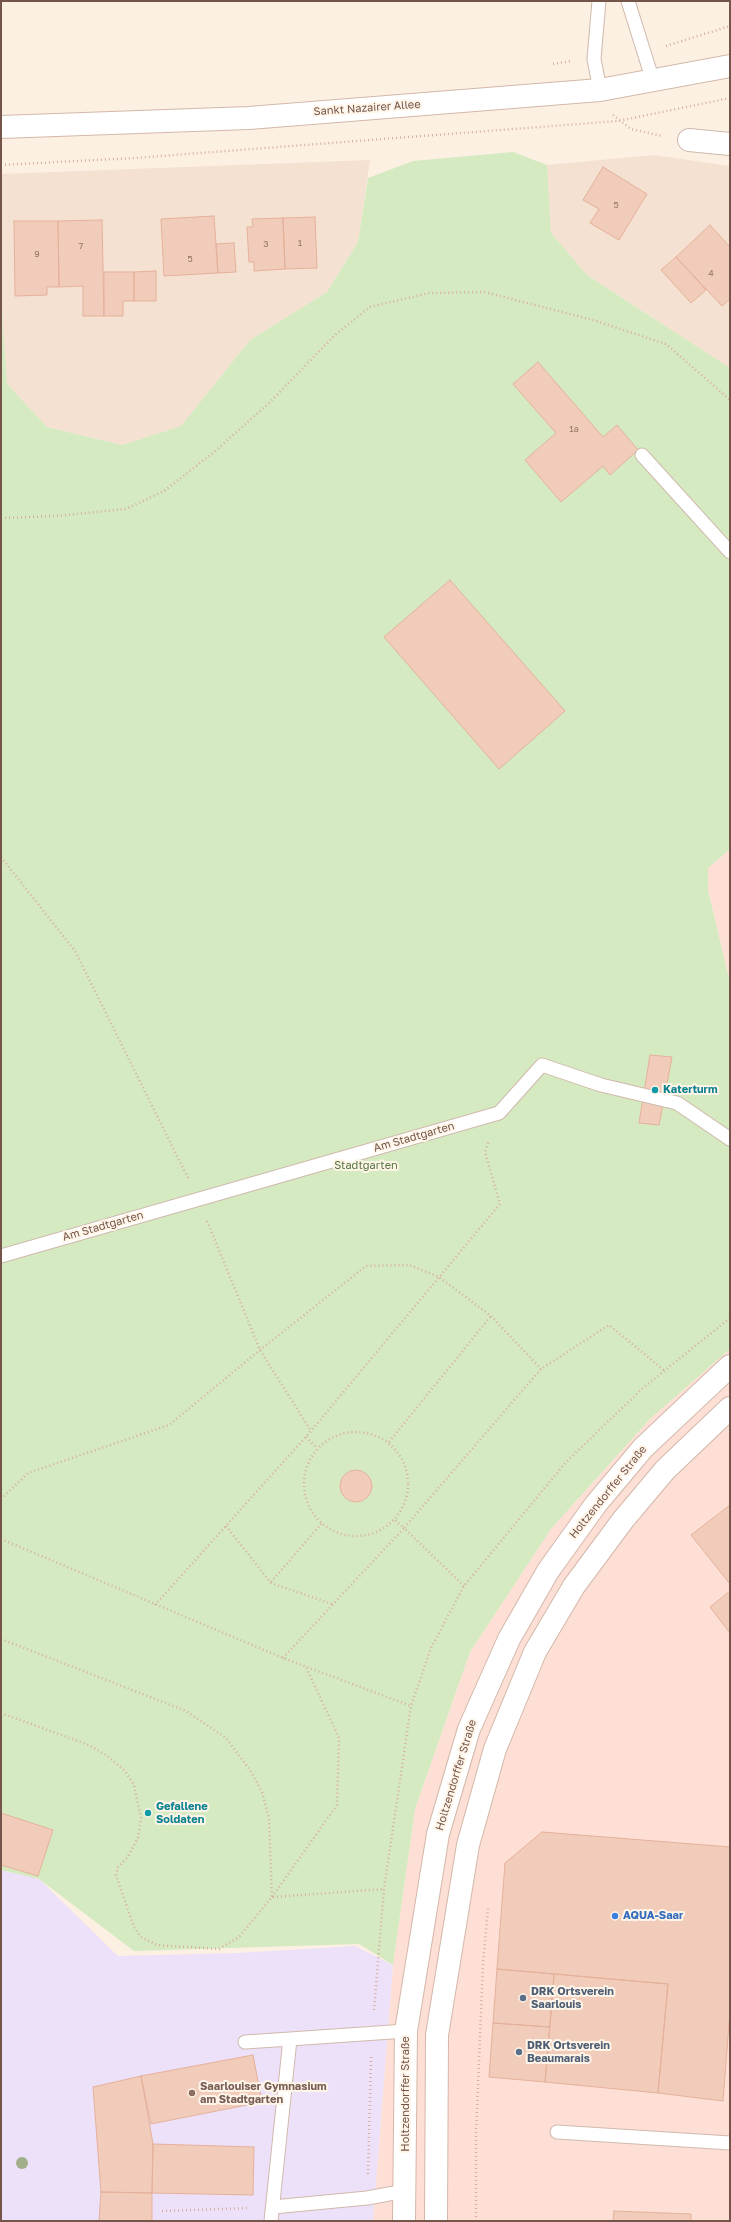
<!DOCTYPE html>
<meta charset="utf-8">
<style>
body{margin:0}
#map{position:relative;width:731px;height:2222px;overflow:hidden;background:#fcf0e3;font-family:"Golos Text",sans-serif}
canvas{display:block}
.frame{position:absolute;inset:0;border:2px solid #755549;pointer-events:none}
</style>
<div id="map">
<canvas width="731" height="2222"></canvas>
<div class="frame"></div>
</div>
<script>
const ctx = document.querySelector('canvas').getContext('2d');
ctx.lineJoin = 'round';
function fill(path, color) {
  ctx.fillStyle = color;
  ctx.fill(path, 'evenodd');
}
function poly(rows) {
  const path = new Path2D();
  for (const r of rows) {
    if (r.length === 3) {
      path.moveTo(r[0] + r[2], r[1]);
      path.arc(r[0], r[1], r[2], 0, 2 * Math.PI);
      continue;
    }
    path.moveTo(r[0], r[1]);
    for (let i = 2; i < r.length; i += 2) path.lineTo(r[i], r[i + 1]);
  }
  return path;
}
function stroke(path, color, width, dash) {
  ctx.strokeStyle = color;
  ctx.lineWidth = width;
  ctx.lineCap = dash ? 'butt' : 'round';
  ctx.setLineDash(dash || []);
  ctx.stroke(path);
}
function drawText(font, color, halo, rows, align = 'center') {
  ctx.font = font + ' "Golos Text",sans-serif';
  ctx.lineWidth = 4;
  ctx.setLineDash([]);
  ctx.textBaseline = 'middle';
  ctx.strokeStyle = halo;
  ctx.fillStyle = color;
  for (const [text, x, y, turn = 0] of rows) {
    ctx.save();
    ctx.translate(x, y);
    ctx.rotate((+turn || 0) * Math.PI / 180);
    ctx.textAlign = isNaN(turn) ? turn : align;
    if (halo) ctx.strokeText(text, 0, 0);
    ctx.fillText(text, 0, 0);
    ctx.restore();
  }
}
const residential = poly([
 [654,155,730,166,730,368,587,275,551,233,547,165],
 [370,160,358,242,327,292,250,340,181,426,122,445,47,427,7,384,1,296,1,174]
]);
const commercial = poly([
 [730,849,730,983,708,890,708,868],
 [730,1349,730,2221,373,2221,393,1965,415,1809,470,1652,551,1529,650,1419]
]);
const education = poly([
 [1,1870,39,1879,118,1956,236,1953,355,1946,393,1965,373,2221,1,2221]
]);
const green = poly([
 [513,152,547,165,551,233,587,275,730,368,730,849,708,868,708,890,730,983,730,1349,650,1419,551,1529,470,1652,415,1809,393,1965,359,1944,134,1951,39,1879,1,1870,1,296,7,384,47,427,122,445,181,426,250,340,327,292,358,242,368,178,413,161]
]);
const building = poly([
 [603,167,647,194,619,240,590,223,599,209,583,200,603,167],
 [214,216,218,273,164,276,161,219,214,216],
 [315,217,317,268,285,269,283,218,315,217],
 [283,218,285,269,254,271,254,262,249,262,247,227,253,227,252,219,283,218],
 [102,220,104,316,83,316,83,286,59,287,58,221,102,220],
 [14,221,58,221,59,287,47,287,47,295,15,296,14,221],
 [710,225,730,247,730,299,722,306,676,257,710,225],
 [234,243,236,272,218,273,216,244,234,243],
 [676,257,706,290,691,303,661,270,676,257],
 [156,271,156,301,134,301,134,272,156,271],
 [104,272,134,272,134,301,123,301,123,316,104,316,104,272],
 [538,362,603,437,617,425,638,450,610,475,603,466,561,502,525,460,556,433,513,384,538,362],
 [450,580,565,711,499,769,384,637,450,580],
 [650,1055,672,1057,659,1125,639,1123,650,1055],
 [356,1486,16],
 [730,1505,730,1584,691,1535,730,1505],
 [730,1591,730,1633,710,1607,730,1591],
 [1,1813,53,1830,38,1876,1,1865,1,1813],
 [542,1832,730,1847,730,2011,723,2101,658,2093,668,1984,497,1969,505,1863,542,1832],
 [497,1969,554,1974,550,2027,493,2023,497,1969],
 [554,1974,668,1984,658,2093,545,2082,554,1974],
 [493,2023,550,2027,545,2082,489,2077,493,2023],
 [253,2055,262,2102,151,2124,141,2076,253,2055],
 [141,2076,153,2144,152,2193,101,2192,93,2087,141,2076],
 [153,2144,254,2147,253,2195,152,2193,153,2144],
 [101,2192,152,2193,152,2221,99,2221,101,2192],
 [614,2211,691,2214,691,2221,613,2221,614,2211]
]);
const path = poly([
 [666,46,730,26],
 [553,64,572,61],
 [613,115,631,129,662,136],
 [1,165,135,158,618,121,730,98],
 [1,518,56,516,126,509,164,491,213,453,269,403,335,335,370,307,429,293,484,292,593,320,666,344,730,400],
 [1,857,75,951,188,1178],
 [207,1221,260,1350,311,1431],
 [356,1484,52],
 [306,1437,317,1448],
 [389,1442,491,1316],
 [1,1499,28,1473,169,1425,260,1350,366,1266,409,1265,439,1277,491,1316,541,1369],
 [226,1526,271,1583,332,1604],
 [1,1539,283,1658,411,1706],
 [271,1582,322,1523],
 [464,1586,404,1528,541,1369,609,1325,665,1371],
 [155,1605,311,1431,500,1204,485,1152,489,1140],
 [1,1639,186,1711,226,1738,250,1770,262,1792,269,1818,272,1897,239,1937,219,1949,157,1945,141,1937,134,1927,116,1875,118,1867,127,1858,138,1838,141,1818,134,1785,125,1771,106,1755,89,1745,1,1713],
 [283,1658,404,1528,395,1520],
 [272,1897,337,1805,339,1738,306,1667],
 [273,1897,384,1889],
 [374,2010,384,1889,411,1706,431,1648,464,1586,566,1462,643,1388,730,1318],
 [368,2174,371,2057],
 [162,2211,249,2208],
 [476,2221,476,2134,483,1964,488,1908]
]);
const lane = poly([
 [599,1,594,59,600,90],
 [628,1,653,81],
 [642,455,730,552],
 [1,1256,499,1113,542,1065,601,1085,677,1103,730,1139],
 [245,2042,290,2039],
 [557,2132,730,2143],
 [273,2207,367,2198,405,2191],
 [271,2221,290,2039,406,2031]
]);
const street = poly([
 [689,140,730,144]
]);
const secondary = poly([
 [1,127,249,118,600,90,730,66],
 [404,2221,406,2031,438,1834,469,1729,509,1639,548,1571,596,1504,643,1448,730,1366],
 [436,2221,437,2035,468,1845,495,1749,535,1652,574,1586,623,1520,665,1470,730,1408]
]);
const trees = [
 [22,2163]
];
const markers = [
 [655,1090,4,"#0f9aa8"],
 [148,1813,4,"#0f9aa8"],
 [615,1916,4,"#3f7fe0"],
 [523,1998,4,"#5c6f8a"],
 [519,2052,4,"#5c6f8a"],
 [192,2093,4,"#8d6e63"]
];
const numberNames = [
 ["5",616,205],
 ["1",300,243],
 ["3",266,244],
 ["7",81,246],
 ["9",37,254],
 ["5",190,259],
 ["4",711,273],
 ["1a",574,429]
];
const streetNames = [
 ["Sankt Nazairer Allee",367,108,-4],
 ["Am Stadtgarten",414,1137,-16],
 ["Am Stadtgarten",103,1226,-16],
 ["Holtzendorffer Straße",608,1492,-51],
 ["Holtzendorffer Straße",456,1775,-73],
 ["Holtzendorffer Straße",406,2094,-90]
];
const cultureNames = [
 ["Katerturm",663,1090],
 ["Gefallene",156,1807],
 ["Soldaten",156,1820]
];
const parkNames = [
 ["Stadtgarten",366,1166]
];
const shopNames = [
 ["AQUA-Saar",623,1916]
];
const serviceNames = [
 ["DRK Ortsverein",531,1992],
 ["Saarlouis",531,2005],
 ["DRK Ortsverein",527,2046],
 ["Beaumarais",527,2059]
];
const educationNames = [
 ["Saarlouiser Gymnasium",200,2087],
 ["am Stadtgarten",200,2100]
];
fill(residential, '#f4e1d1');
fill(commercial, '#fddfd6');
fill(education, '#ede0f9');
fill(green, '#d5eac1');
fill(building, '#f2ccba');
stroke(building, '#e5b19b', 1);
stroke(lane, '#d0b9ad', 15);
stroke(street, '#d0b9ad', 24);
stroke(secondary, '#d3b8a9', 24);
stroke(path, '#d7af9e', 2.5, [1, 3]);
stroke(lane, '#fff', 13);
stroke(street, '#fff', 22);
stroke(secondary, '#fff', 22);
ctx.fillStyle = '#a1af8a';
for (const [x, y] of trees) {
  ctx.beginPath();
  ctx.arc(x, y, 6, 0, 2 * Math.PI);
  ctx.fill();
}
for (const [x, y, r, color] of markers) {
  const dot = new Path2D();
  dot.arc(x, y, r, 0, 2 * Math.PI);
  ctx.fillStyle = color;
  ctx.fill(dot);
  stroke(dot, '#fff5e9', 1.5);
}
drawText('9px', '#947365', null, numberNames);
drawText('11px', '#755549', '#fff5e9', streetNames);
drawText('bold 11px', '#0d838f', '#fff5e9', cultureNames, 'left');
drawText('11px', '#567a41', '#fff5e9', parkNames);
drawText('bold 11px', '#366cbe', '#fff5e9', shopNames, 'left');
drawText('bold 11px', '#4e5e75', '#fff5e9', serviceNames, 'left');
drawText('bold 11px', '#785e54', '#fff5e9', educationNames, 'left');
</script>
